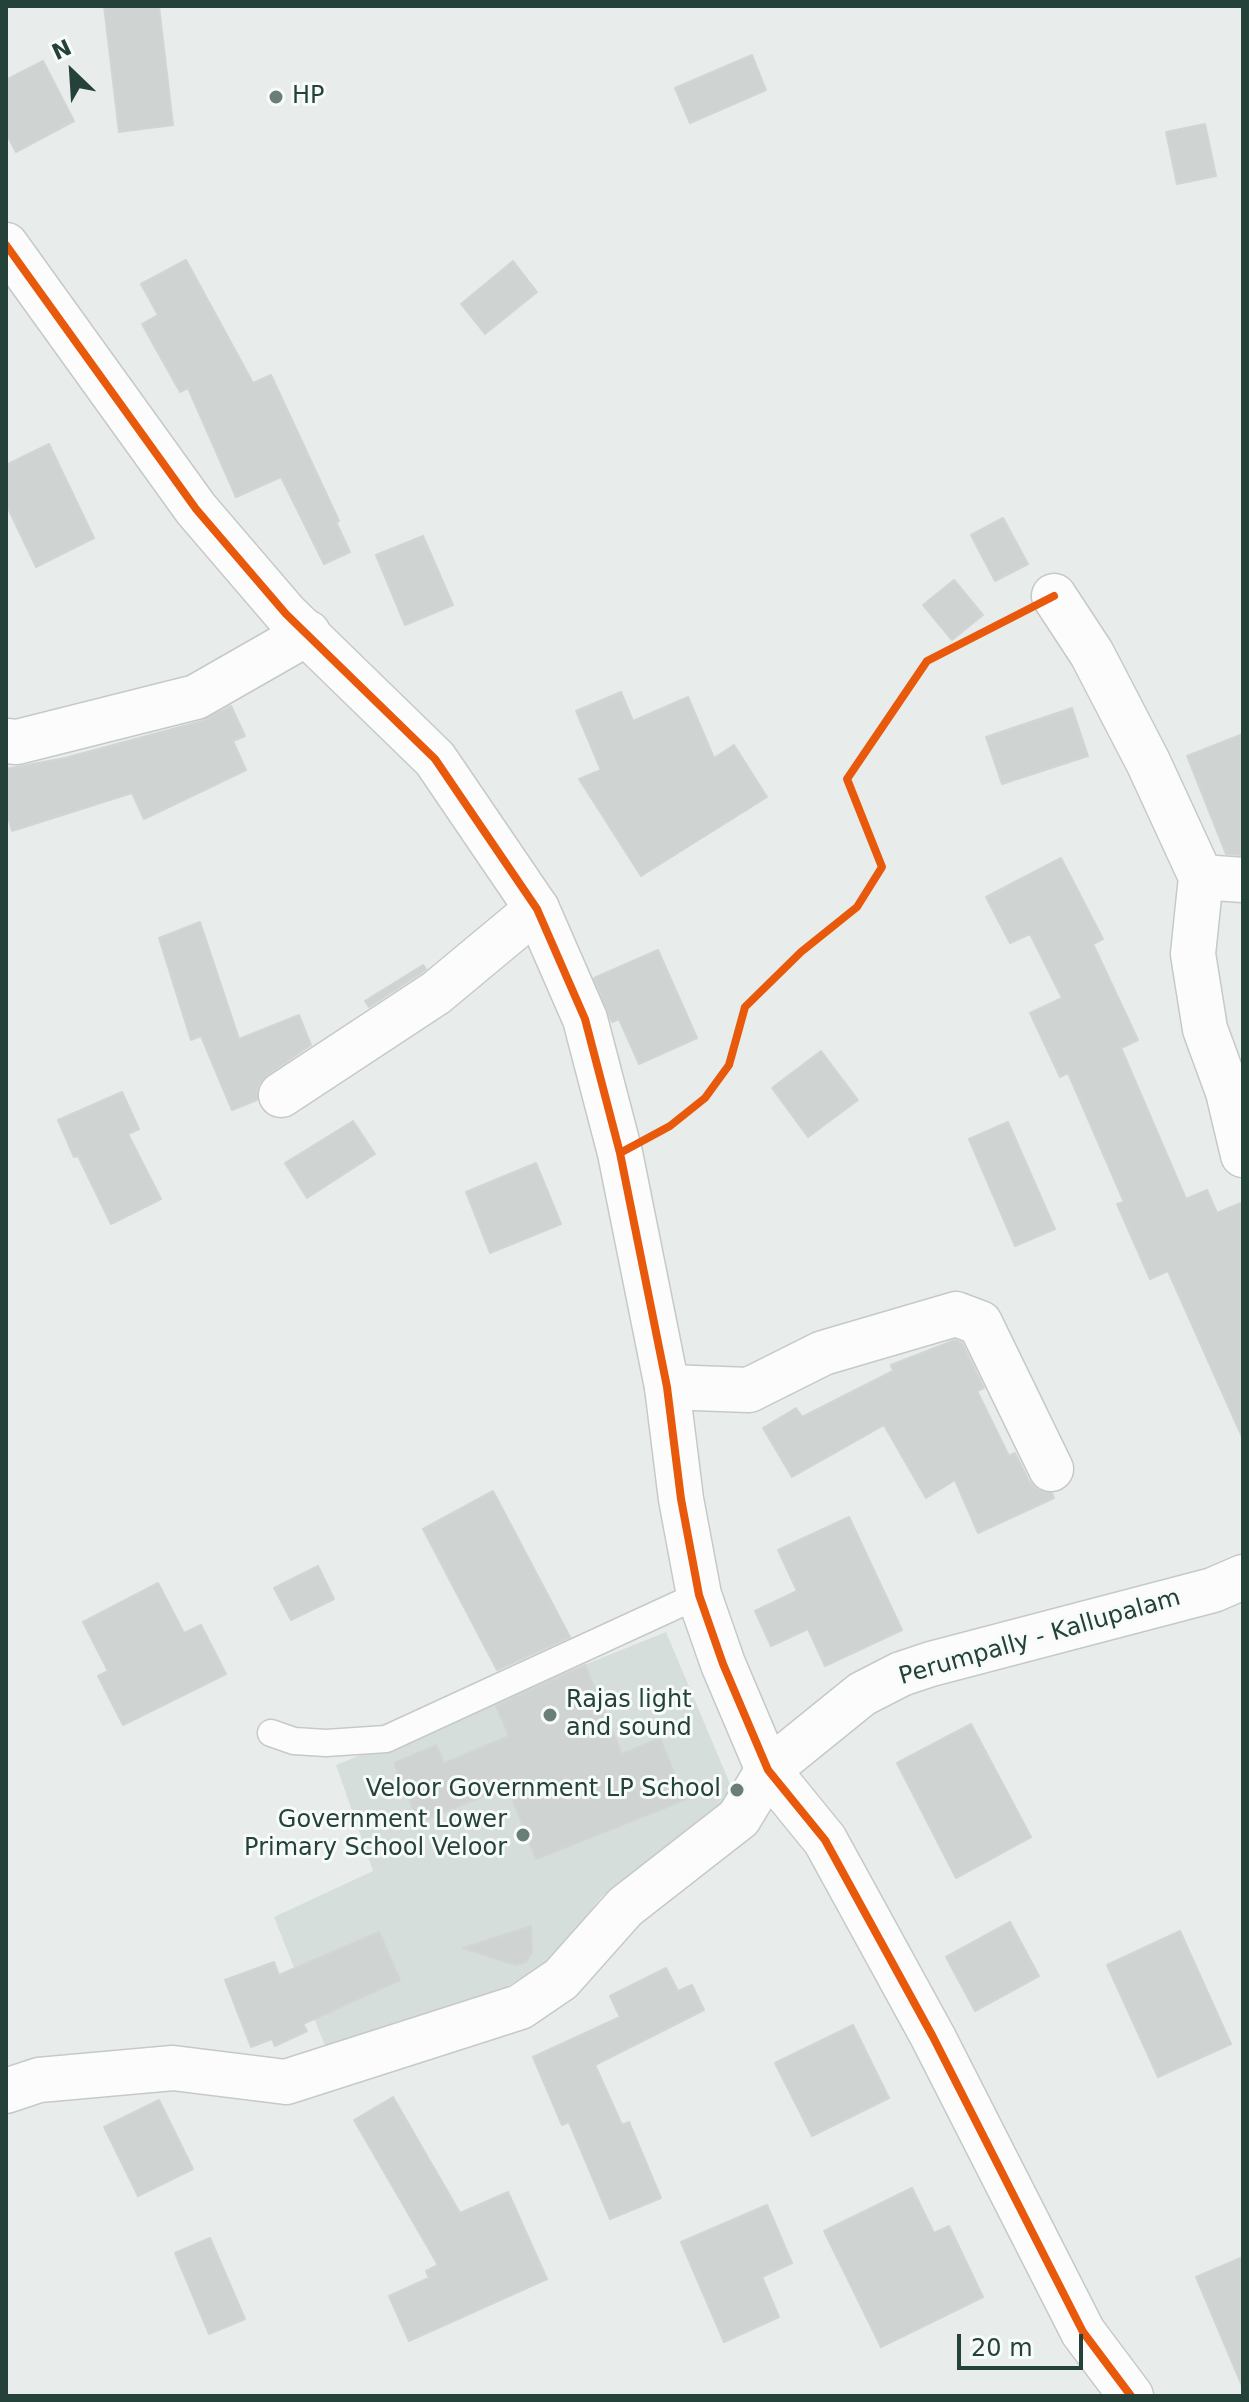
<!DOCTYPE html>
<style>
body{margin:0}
#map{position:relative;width:1249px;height:2402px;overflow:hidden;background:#e8edeb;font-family:"DejaVu Sans",sans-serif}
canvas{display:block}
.frame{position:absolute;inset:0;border:8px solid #24423a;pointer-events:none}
.north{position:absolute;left:32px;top:32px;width:80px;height:80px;-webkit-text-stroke:6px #f7fbf9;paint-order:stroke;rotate:335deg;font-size:22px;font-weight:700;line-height:32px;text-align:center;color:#24423a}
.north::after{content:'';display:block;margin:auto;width:28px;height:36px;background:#24423a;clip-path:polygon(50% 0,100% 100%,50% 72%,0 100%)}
.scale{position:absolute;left:957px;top:2334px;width:126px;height:36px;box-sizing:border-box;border:4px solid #24423a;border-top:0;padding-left:10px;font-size:24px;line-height:28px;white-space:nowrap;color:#24423a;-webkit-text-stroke:6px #f7fbf9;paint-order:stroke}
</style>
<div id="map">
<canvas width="1249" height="2402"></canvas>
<div class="frame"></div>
<div class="north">N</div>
<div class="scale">20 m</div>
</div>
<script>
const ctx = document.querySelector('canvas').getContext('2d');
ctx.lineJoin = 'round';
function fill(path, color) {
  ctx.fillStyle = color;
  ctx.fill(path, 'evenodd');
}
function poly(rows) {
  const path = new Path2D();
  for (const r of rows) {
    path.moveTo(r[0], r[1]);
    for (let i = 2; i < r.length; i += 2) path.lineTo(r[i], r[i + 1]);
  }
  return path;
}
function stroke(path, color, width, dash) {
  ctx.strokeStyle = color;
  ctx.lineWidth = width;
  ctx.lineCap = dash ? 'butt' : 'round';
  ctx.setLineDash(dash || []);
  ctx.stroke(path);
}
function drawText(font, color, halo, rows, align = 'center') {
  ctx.font = font + ' "DejaVu Sans",sans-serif';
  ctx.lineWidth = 6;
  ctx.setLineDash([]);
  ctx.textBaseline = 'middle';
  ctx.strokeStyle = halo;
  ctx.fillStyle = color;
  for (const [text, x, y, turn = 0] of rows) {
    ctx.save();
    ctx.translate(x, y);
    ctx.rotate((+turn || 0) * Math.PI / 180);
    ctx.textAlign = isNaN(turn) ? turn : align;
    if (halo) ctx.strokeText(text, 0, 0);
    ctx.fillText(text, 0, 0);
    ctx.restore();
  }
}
const built = poly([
 [666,1632,736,1798,601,1897,559,1955,491,1996,327,2051,274,1917,373,1871,336,1765]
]);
const building = poly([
 [104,6,159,6,173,125,119,132,104,6],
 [752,55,766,90,690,123,675,88,752,55],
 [43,61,74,121,16,152,6,133,6,80,43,61],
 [1205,124,1216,176,1177,184,1166,132,1205,124],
 [186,260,253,383,271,375,339,521,336,522,350,552,324,564,281,477,236,497,188,388,180,392,142,324,158,315,141,284,186,260],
 [513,261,537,292,485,334,461,304,513,261],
 [49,444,94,538,36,567,6,504,6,465,49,444],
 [1003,518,1028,564,995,581,971,535,1003,518],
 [423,536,453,605,405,625,376,555,423,536],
 [954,580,983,615,952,640,923,605,954,580],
 [621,692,633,721,688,697,714,758,734,745,767,797,641,876,579,779,601,770,576,711,621,692],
 [231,706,245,736,233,741,246,770,144,819,132,793,12,831,6,810,6,769,65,758,202,721,231,706],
 [1072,708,1088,756,1002,784,986,737,1072,708],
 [1243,734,1243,855,1226,854,1187,756,1243,734],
 [1061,858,1103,939,1093,944,1138,1040,1121,1048,1186,1199,1207,1190,1217,1213,1243,1202,1243,1439,1168,1271,1150,1279,1117,1204,1124,1202,1068,1073,1060,1077,1030,1013,1062,998,1030,934,1010,943,986,897,1061,858],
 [200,922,239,1039,299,1015,311,1045,267,1075,258,1085,257,1100,232,1110,201,1036,191,1040,159,938,200,922],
 [658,950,697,1038,639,1064,619,1019,612,1022,594,978,658,950],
 [423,965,426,969,421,973,369,1007,365,1001,423,965],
 [821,1051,858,1100,808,1137,772,1088,821,1051],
 [122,1092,139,1129,128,1134,161,1199,111,1224,78,1156,74,1157,58,1120,122,1092],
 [353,1121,375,1154,307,1198,285,1163,353,1121],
 [1008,1122,1055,1229,1015,1246,969,1139,1008,1122],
 [536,1163,561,1224,490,1253,466,1192,536,1163],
 [955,1340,962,1343,984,1388,977,1391,1009,1456,1015,1453,1029,1481,1038,1490,1052,1493,1054,1498,978,1533,955,1480,926,1498,884,1425,792,1477,763,1428,796,1408,802,1417,893,1371,891,1365,955,1340],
 [493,1491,570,1637,497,1670,423,1529,493,1491],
 [849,1517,902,1630,825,1666,808,1629,771,1646,755,1611,797,1591,778,1550,849,1517],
 [318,1566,334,1599,291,1620,274,1588,318,1566],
 [158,1583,184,1633,201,1625,226,1674,123,1725,98,1676,108,1671,83,1622,158,1583],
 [585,1665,622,1754,660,1738,685,1800,536,1859,507,1786,419,1823,394,1763,436,1745,444,1763,509,1736,496,1706,585,1665],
 [971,1724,1031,1837,956,1878,897,1763,971,1724],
 [1010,1922,1039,1976,975,2011,946,1957,1010,1922],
 [531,1926,532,1952,526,1962,515,1965,463,1948,531,1926],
 [1180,1931,1231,2044,1158,2077,1107,1965,1180,1931],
 [379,1932,400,1980,303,2024,307,2031,275,2046,272,2039,251,2047,225,1980,274,1962,279,1975,379,1932],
 [666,1968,678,1991,692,1985,704,2010,595,2065,622,2125,629,2122,661,2198,610,2219,569,2122,562,2125,533,2057,620,2017,610,1996,666,1968],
 [853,2025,889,2098,812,2136,775,2063,853,2025],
 [393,2097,460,2213,508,2192,547,2279,409,2341,389,2296,429,2278,426,2271,438,2265,354,2120,393,2097],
 [159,2100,193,2169,138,2196,104,2127,159,2100],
 [912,2188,934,2233,949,2226,983,2297,881,2347,824,2231,912,2188],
 [767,2205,792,2263,762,2277,779,2317,724,2342,681,2242,767,2205],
 [210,2238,245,2319,209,2334,175,2253,210,2238],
 [1243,2257,1243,2388,1196,2277,1243,2257]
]);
const service = poly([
 [271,1733,294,1741,326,1743,386,1739,699,1595]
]);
const minor = poly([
 [1054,596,1092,654,1148,762,1201,877,1193,954,1205,1029,1228,1092,1243,1155],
 [6,741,17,742,196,697,308,633],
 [1201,877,1243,880],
 [281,1095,436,993,537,909],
 [667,1387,749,1390,823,1353,956,1314,980,1323,1051,1469],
 [6,2091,39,2080,173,2068,286,2082,520,2007,561,1979,625,1907,739,1818,768,1770,862,1694,901,1674,931,1664,1213,1590,1243,1577]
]);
const tertiary = poly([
 [6,245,196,509,286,614,435,759,537,909,585,1019,620,1153,667,1387,681,1499,699,1595,723,1664,768,1770,825,1840,933,2037,1083,2332,1131,2396]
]);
const cycleway = poly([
 [6,245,196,509,286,614,435,759,537,909,585,1019,620,1153,667,1387,681,1499,699,1595,723,1664,768,1770,825,1840,933,2037,1083,2332,1131,2396],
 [620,1153,670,1126,705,1098,729,1065,745,1007,801,952,857,907,882,867,847,779,927,661,1054,596]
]);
const markers = [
 [276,97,8,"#697e78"],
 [550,1715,8,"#697e78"],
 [737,1790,8,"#697e78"],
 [523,1835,8,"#697e78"]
];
const poiNames = [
 ["HP",292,97],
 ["Rajas light",566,1701],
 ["and sound",566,1729],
 ["Veloor Government LP School",721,1790,"right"],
 ["Government Lower",507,1821,"right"],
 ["Primary School Veloor",507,1849,"right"]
];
const streetNames = [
 ["Perumpally - Kallupalam",1040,1638,-16]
];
fill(built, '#d6dedb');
fill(building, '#cfd4d2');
stroke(building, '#d1d6d4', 2);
stroke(service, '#c5cac8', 29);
stroke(minor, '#c5cac8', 47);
stroke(tertiary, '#c5cac8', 47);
stroke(service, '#fcfcfc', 26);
stroke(minor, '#fcfcfc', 44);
stroke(tertiary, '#fcfcfc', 44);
stroke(cycleway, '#e8590c', 8);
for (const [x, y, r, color] of markers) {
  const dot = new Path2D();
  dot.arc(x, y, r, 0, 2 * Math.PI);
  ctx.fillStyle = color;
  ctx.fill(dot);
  stroke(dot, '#f7fbf9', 3);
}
drawText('24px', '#24423a', '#f7fbf9', poiNames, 'left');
drawText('24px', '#24423a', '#f7fbf9', streetNames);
</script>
